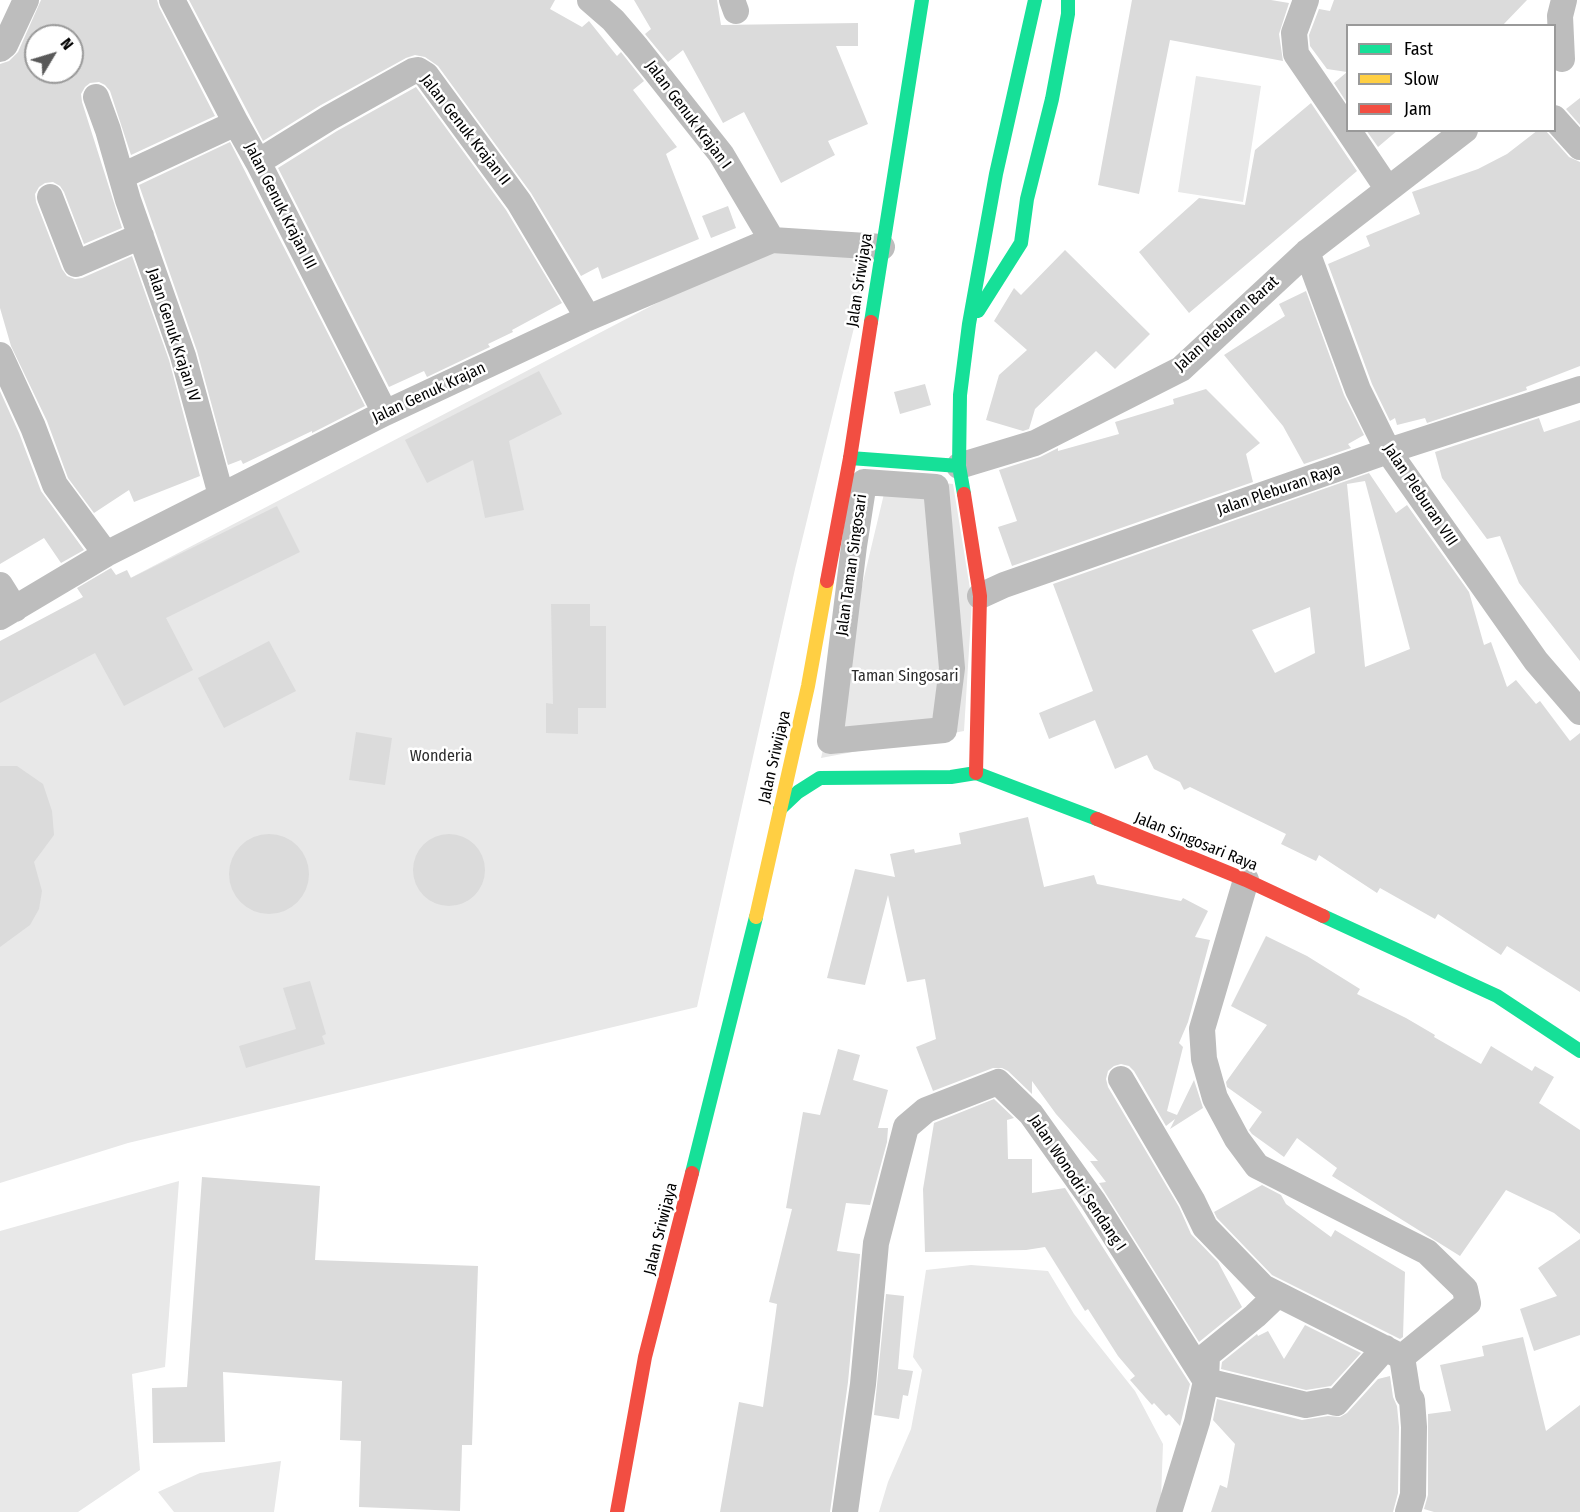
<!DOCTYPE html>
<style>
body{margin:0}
#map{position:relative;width:1580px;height:1512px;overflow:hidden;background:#fff;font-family:"Fira Sans Condensed",sans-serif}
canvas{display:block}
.legend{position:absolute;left:1346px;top:24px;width:210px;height:108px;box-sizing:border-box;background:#fff;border:2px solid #999;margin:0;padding:8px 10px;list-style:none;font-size:18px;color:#000}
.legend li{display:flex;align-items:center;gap:12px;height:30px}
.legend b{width:30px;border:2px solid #999}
.north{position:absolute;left:24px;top:24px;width:60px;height:60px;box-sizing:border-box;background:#fff;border:2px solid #999;border-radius:50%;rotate:52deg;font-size:16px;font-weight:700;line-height:24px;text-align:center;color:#000}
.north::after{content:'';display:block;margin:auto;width:21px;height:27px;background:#595959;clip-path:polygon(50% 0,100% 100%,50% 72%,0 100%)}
</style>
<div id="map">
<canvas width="1580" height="1512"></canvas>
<ul class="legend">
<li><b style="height:8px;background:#16e098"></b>Fast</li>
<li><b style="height:8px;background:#ffcf43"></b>Slow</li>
<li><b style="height:8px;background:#f24e42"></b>Jam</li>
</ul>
<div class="north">N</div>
</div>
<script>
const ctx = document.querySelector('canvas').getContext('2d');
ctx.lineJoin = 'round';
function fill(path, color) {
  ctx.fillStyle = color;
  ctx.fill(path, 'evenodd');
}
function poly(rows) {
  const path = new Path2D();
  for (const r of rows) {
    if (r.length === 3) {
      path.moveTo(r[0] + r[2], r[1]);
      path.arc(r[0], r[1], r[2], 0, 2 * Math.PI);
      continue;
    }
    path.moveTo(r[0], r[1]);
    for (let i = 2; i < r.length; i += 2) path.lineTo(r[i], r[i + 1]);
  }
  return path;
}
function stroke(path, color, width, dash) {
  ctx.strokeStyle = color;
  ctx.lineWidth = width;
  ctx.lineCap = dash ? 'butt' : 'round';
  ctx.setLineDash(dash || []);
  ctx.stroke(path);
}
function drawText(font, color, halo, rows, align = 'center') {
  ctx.font = font + ' "Fira Sans Condensed",sans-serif';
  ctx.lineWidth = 5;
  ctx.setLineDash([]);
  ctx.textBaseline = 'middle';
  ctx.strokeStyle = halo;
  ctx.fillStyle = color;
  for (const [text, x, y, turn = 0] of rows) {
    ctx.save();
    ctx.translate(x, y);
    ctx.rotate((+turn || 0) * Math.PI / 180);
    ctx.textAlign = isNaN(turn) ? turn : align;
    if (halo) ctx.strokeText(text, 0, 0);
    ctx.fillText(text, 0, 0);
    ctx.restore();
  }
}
const green = poly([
 [1196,76,1261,86,1243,202,1178,192],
 [764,247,871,258,795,569,697,1007,128,1143,0,1183,0,654,50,620],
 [888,477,953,484,972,601,964,731,821,758],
 [179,1181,165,1367,132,1374,140,1470,78,1512,0,1512,0,1231],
 [971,1265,1048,1271,1074,1314,1135,1391,1163,1444,1161,1498,1156,1512,879,1512,888,1482,911,1429,922,1370,913,1357,926,1270],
 [281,1461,274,1512,174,1512,158,1492,200,1473]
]);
const building = poly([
 [41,0,157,0,159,7,215,116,131,155,110,91,105,85,99,82,90,83,85,87,81,94,82,102,122,228,84,244,64,192,60,186,53,182,45,183,39,187,35,194,36,202,62,269,67,276,75,279,82,278,132,256,169,360,200,476,134,502,129,490,94,513,68,478,47,421,11,346,0,308,0,64,9,61,18,52],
 [36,36,72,36,72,72,36,72],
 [189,0,555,0,550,9,582,27,589,21,617,56,621,52,644,81,633,90,677,147,666,154,699,239,602,279,598,267,581,276,531,193,438,66,425,57,415,55,406,58,321,105,263,141],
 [634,0,717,0,721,25,858,23,858,46,836,46,868,124,828,141,835,155,781,183,744,112,723,123,683,50,668,62,645,34,651,29],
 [1132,0,1271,0,1289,3,1279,34,1283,61,1170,40,1139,194,1098,185],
 [1334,0,1527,0,1502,26,1347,26,1347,103,1334,83,1347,72,1327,69,1310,46,1309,35,1319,9,1330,11],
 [416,87,506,210,562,303,512,330,513,332,488,344,490,347,427,377,424,371,389,387,278,168,337,131],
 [1580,98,1580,125,1566,109],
 [1311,103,1357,171,1189,313,1139,252,1199,198,1245,205,1255,150],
 [1366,130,1398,130,1378,147],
 [1538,130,1545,130,1569,157,1580,162,1580,366,1526,387,1527,390,1427,423,1425,418,1397,425,1395,418,1390,421,1372,384,1328,264,1370,246,1366,236,1420,214,1412,192,1478,169,1507,154],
 [230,142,365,406,312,433,312,431,243,464,241,460,228,465,197,351,139,185],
 [728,206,736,228,711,238,702,216],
 [1065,250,1150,334,1115,369,1096,351,1035,409,1029,429,1023,431,986,420,999,375,1027,350,994,321,1014,288,1021,295],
 [1306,291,1344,395,1364,435,1348,444,1351,448,1304,464,1283,426,1224,355,1285,316,1279,304],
 [539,371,562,414,509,441,524,510,485,518,473,460,427,483,405,440],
 [925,384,931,405,900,414,894,392],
 [1206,389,1260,443,1246,454,1253,482,1012,566,998,527,1017,521,999,470,1040,457,1058,448,1058,451,1119,434,1115,422,1174,404,1173,399],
 [0,391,19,433,41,491,84,550,61,563,44,538,0,564],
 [1539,418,1544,432,1580,420,1580,661,1519,583,1500,536,1487,539,1442,478,1435,452],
 [1369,473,1396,513,1407,505,1469,592,1484,645,1491,642,1507,687,1516,680,1536,704,1540,701,1570,741,1580,733,1580,992,1507,946,1501,955,1438,914,1435,919,1380,888,1377,893,1319,855,1316,861,1281,844,1286,834,1190,787,1184,790,1180,782,1154,769,1147,755,1115,769,1095,720,1049,739,1039,713,1093,691,1053,584],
 [1365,481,1410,649,1365,667,1347,484],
 [1310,607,1315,653,1275,673,1252,630],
 [277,506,300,552,166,618,193,670,124,706,95,653,0,703,0,641,83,597,77,588,111,568,116,575,127,570,131,578],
 [551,604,590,604,590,626,606,626,606,708,578,708,578,734,546,733,546,703,553,704],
 [269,641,296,691,224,728,198,678],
 [356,732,392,738,385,785,349,780],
 [0,766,17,766,43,784,52,811,54,835,34,862,42,891,39,909,30,925,0,947],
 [1028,817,1044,887,1094,875,1097,884,1181,901,1183,898,1208,911,1195,937,1210,940,1188,1022,1179,1043,1183,1047,1167,1111,1177,1115,1194,1080,1203,1108,1170,1129,1175,1119,1166,1126,1134,1071,1129,1066,1121,1064,1114,1066,1108,1071,1106,1079,1108,1087,1179,1207,1191,1234,1218,1262,1242,1307,1199,1342,1099,1183,1106,1182,1090,1161,1098,1161,1056,1114,1032,1081,1032,1094,1008,1071,1002,1068,993,1068,933,1091,916,1047,936,1039,925,979,907,982,888,895,865,985,827,978,855,869,895,877,890,854,914,849,915,853,961,844,959,833],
 [269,874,40],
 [449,870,36],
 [1266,936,1307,956,1360,989,1357,994,1406,1018,1435,1035,1434,1037,1481,1064,1491,1046,1532,1071,1535,1066,1554,1077,1539,1103,1580,1130,1580,1234,1554,1213,1506,1190,1460,1256,1332,1176,1337,1168,1297,1138,1284,1157,1252,1134,1249,1130,1262,1112,1227,1087,1226,1082,1267,1025,1231,1006],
 [310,981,326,1034,322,1036,325,1044,246,1068,239,1046,296,1029,283,988],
 [838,1049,860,1055,853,1080,888,1090,878,1128,888,1128,887,1142,870,1205,846,1203,837,1251,860,1254,848,1382,830,1512,720,1512,739,1402,763,1407,777,1304,769,1302,792,1209,786,1208,803,1112,820,1115],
 [994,1099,1014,1118,1007,1120,1008,1159,1032,1159,1032,1193,1065,1188,1190,1384,1180,1426,1169,1414,1166,1416,1154,1403,1152,1405,1130,1380,1135,1376,1118,1356,1088,1309,1085,1311,1045,1247,1026,1250,925,1252,923,1189,934,1123],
 [202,1177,320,1186,315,1260,478,1266,472,1445,462,1445,460,1511,359,1507,361,1441,340,1440,342,1381,223,1372,225,1442,153,1443,152,1388,187,1387],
 [1262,1185,1281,1195,1286,1204,1331,1237,1335,1230,1405,1272,1403,1337,1400,1339,1272,1275,1217,1218,1214,1212],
 [1580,1239,1580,1335,1534,1351,1520,1309,1557,1296,1538,1268],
 [886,1294,904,1296,898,1369,913,1371,908,1396,903,1395,899,1419,874,1415],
 [1305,1325,1361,1353,1331,1386,1306,1390,1221,1369,1222,1362,1257,1334,1258,1336,1268,1331,1284,1359],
 [1523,1337,1546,1431,1580,1405,1580,1512,1434,1512,1424,1509,1428,1495,1428,1414,1451,1411,1440,1365,1484,1356,1482,1346],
 [1390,1376,1393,1397,1397,1406,1399,1427,1398,1493,1393,1512,1211,1512,1220,1485,1227,1488,1235,1444,1213,1420,1217,1399,1302,1420,1328,1416,1340,1417,1347,1413,1378,1379]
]);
const street = poly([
 [172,0,236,123,258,162,385,413],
 [590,0,613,20,637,48,721,154,772,240],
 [732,0,736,11],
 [1306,0,1294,33,1296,54,1348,130],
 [0,49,5,45,26,0],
 [1562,59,1560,16,1564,0],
 [96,97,108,130,128,200,183,356,221,495],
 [1554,118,1580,147],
 [1348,130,1387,188],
 [258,162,329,118,413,71,418,70,426,75,519,202,588,318],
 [122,176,236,123],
 [50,197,76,264,141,236],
 [1307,252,1358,390,1388,451,1536,661,1580,712],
 [0,355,33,427,55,485,106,554],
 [959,466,1035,443,1181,369,1307,252,1465,130],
 [864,482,936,487,952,668,944,730,830,741,854,546,864,482],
 [0,585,15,609],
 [980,596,1004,585,1388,451,1580,389],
 [0,617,106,554,385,413,588,318,772,240,882,247],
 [1246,880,1202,1029,1204,1059,1215,1098,1237,1139,1257,1166,1427,1252,1465,1289,1468,1303,1402,1357],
 [1121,1079,1192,1200,1205,1227,1263,1287,1402,1357,1408,1395,1412,1400,1414,1427,1413,1495,1408,1512],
 [1277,1295,1255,1316,1207,1355,1206,1381,1306,1405,1328,1401,1336,1403,1385,1348],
 [845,1512,863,1384,876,1243,906,1127,926,1110,998,1082,1031,1114,1093,1201,1206,1381,1197,1422,1169,1512]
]);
const fast = poly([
 [978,311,1021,243,1027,199,1052,99,1068,14,1068,0],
 [871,322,922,0],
 [850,458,959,466],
 [964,494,959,466,960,395,969,324,996,174,1035,0],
 [780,809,798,792,820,778,951,777,976,773,1097,819],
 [1323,916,1497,996,1580,1051],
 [692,1173,756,917]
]);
const slow = poly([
 [756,917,808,686,827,581]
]);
const jam = poly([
 [964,494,980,596,976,773],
 [827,581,850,458,871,322],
 [1097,819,1246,880,1323,916],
 [617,1512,645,1357,692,1173]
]);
const streetNames = [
 ["Jalan Genuk Krajan I",688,115,53],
 ["Jalan Genuk Krajan II",465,130,52],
 ["Jalan Genuk Krajan III",280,206,63],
 ["Jalan Sriwijaya",860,280,-81],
 ["Jalan Pleburan Barat",1227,324,-42],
 ["Jalan Genuk Krajan IV",173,335,72],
 ["Jalan Genuk Krajan",429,393,-25],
 ["Jalan Pleburan Raya",1279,490,-19],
 ["Jalan Pleburan VIII",1420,495,56],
 ["Jalan Taman Singosari",852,565,-82],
 ["Jalan Sriwijaya",775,757,-77],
 ["Jalan Singosari Raya",1196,842,22],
 ["Jalan Wonodri Sendang I",1077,1183,56],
 ["Jalan Sriwijaya",661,1229,-76]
];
const parkNames = [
 ["Taman Singosari",905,677],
 ["Wonderia",441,757]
];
fill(green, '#e8e8e8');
fill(building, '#dbdbdb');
stroke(street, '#bdbdbd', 26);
stroke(fast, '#16e098', 14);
stroke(slow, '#ffcf43', 14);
stroke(jam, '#f24e42', 14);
drawText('16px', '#000', '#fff', streetNames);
drawText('16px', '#2c2c2c', '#fff', parkNames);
</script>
